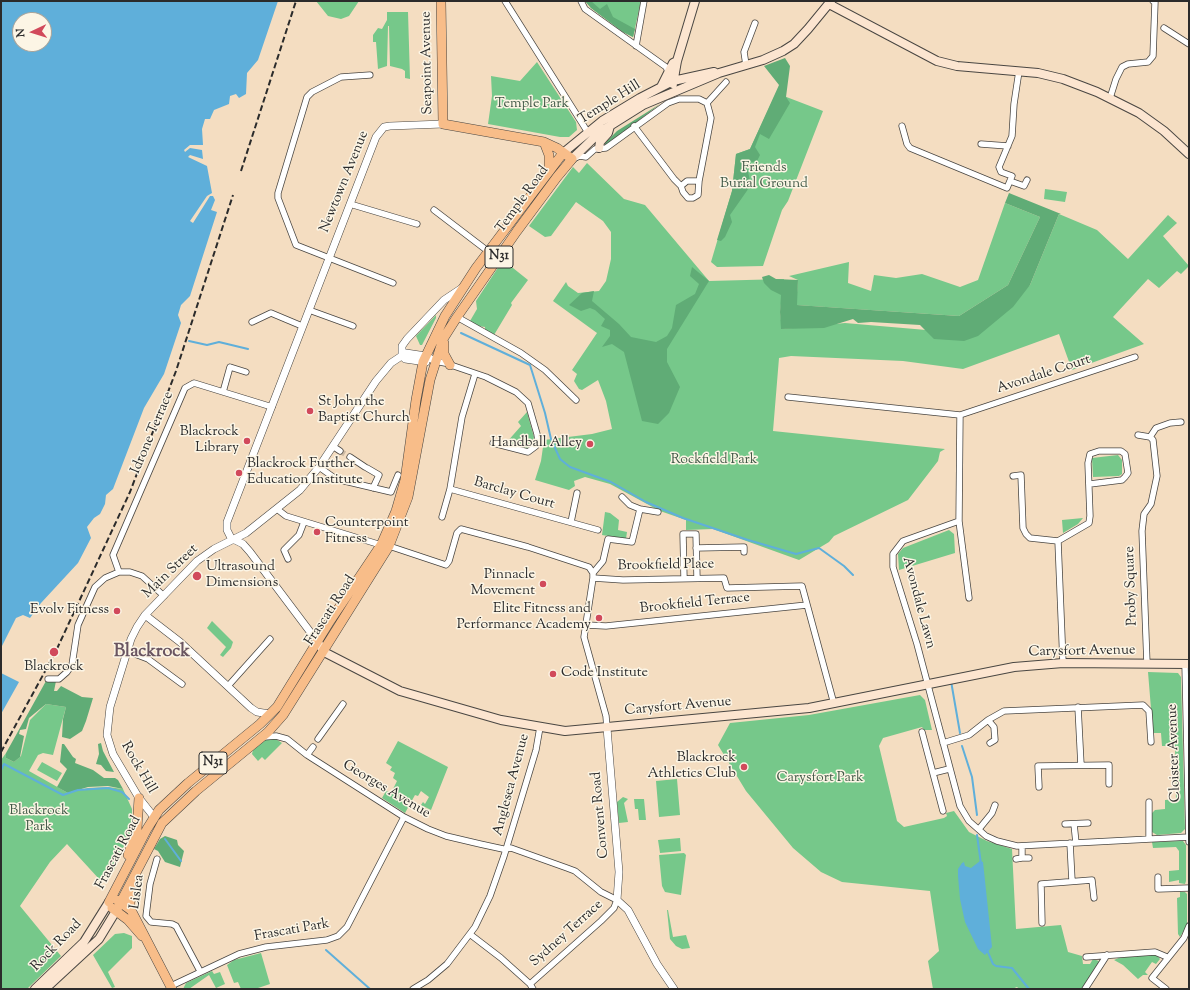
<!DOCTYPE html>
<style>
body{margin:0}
#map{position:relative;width:1190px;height:990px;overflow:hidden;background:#f4ddc1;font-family:"Sorts Mill Goudy",serif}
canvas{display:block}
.frame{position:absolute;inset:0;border:2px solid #2b2b2b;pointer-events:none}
.north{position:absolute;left:12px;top:12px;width:40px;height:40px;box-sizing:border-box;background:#fcf5e5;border:1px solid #a8a49b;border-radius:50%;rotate:266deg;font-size:11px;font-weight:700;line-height:16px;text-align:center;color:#2b2b2b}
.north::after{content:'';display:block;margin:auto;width:14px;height:18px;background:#d1495b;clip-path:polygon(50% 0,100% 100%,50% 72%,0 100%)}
</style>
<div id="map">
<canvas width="1190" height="990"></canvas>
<div class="frame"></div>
<div class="north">N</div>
</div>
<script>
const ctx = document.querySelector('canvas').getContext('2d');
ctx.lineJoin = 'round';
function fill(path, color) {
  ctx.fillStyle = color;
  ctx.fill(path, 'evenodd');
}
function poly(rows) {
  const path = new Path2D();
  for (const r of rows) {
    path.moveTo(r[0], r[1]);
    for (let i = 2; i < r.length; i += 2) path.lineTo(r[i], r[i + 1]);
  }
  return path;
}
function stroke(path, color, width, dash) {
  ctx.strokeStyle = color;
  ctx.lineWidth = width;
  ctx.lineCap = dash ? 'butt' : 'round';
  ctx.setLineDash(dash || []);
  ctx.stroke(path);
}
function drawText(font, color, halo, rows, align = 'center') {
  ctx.font = font + ' "Sorts Mill Goudy",serif';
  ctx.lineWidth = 3;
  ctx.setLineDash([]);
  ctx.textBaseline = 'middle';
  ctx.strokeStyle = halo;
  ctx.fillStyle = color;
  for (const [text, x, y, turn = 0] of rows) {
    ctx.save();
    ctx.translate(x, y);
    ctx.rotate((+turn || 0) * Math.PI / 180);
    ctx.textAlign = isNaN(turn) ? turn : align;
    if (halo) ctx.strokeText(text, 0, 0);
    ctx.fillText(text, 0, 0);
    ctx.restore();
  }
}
const green = poly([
 [316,1,359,1,349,16,341,19,328,16],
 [585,1,641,1,633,37,623,32,591,8],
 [387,12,408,12,410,79,405,78,405,71,402,69,390,66,389,26,388,26,387,66,378,69,376,42,373,42,373,35,378,28,382,29,387,20],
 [537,62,576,122,577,130,569,137,560,137,488,124,492,96,491,76,520,81],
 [776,93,823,111,788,201,782,210,763,266,717,267,711,262,732,191,736,154,750,149],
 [587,163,624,199,645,205,709,281,784,279,780,312,782,329,845,323,961,333,1030,285,1059,214,1097,230,1128,259,1168,215,1177,223,1163,236,1189,266,1181,274,1177,271,1159,288,1148,279,1113,317,1144,344,1072,370,1059,334,963,369,903,361,791,356,779,358,773,431,945,449,940,452,938,461,908,500,834,536,829,542,799,560,713,529,686,530,686,520,660,511,610,484,585,477,574,481,575,486,569,490,535,480,541,461,544,440,592,434,612,429,606,401,598,380,582,390,579,389,574,381,577,374,572,370,597,333,553,301,566,282,568,286,578,293,599,291,606,281,611,259,611,232,603,221,576,202,551,236,545,237,529,226,573,167,579,173],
 [1045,189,1067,192,1065,202,1044,199],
 [1005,203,1040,217,1008,285,959,316,796,305,798,280,789,276,849,262,848,283,871,291,874,275,896,278,922,274,960,287,978,280],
 [503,260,528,280,511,303,512,305,494,335,485,330,485,327,478,326,470,321,477,309,476,301],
 [436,315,436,318,422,345,420,345,416,336],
 [527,412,534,437,532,445,527,448,506,443,521,426,518,422],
 [1118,455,1122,460,1122,474,1119,476,1093,477,1092,458],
 [605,512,610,513,619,520,618,530,627,532,626,539,602,535],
 [1083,518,1078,524,1063,533,1062,520],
 [949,530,954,534,955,553,899,570,898,554,903,548],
 [212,621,233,642,231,648,223,657,220,655,226,647,207,628],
 [1148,672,1178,673,1181,677,1185,829,1181,833,1157,835,1152,832,1152,813,1155,810,1165,809,1165,800,1176,799,1175,746,1162,746,1161,733,1153,733],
 [920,695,925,700,932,730,924,730,922,727,883,738,879,746,897,821,904,827,944,818,947,816,946,813,954,811,969,832,987,841,1012,849,1016,929,1061,925,1068,952,1082,956,1083,964,1090,964,1093,959,1099,961,1098,966,1082,989,1019,989,1017,987,1012,989,933,989,928,961,939,951,930,891,842,882,821,872,793,848,746,791,718,745,730,723,809,715],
 [46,704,66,707,53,755,43,753,38,755,29,771,68,793,88,788,108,787,123,789,132,809,132,826,127,846,124,846,114,870,100,880,67,844,50,862,20,906,61,956,27,989,1,989,1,760,6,753,6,758,14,762,21,756,30,720],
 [274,738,282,743,265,760,262,757,258,761,252,754,253,750,264,740],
 [398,741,448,767,431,810,421,805,423,802,425,804,429,797,421,791,418,796,415,795,405,813,382,798,386,791,391,793,397,781,393,778,395,773,390,770,392,767,386,763],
 [42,762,62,773,57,781,37,770],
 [677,779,680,815,659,817,656,781],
 [623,797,628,799,624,803,628,822,619,823,617,802],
 [634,799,644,799,646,820,639,820,638,809,635,809],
 [680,838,681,851,660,853,658,840],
 [1180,841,1183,841,1186,845,1186,881,1185,884,1179,883,1179,880,1169,882,1169,871,1179,870,1179,851,1176,847,1153,848,1152,842],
 [684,853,686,855,681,895,665,892,662,886,659,855],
 [1180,892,1185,892,1187,894,1187,925,1180,937,1178,934,1177,898,1180,897],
 [667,910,668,910,673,937,686,935,690,948,682,949,676,946,670,939],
 [124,933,132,936,132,948,108,972,115,987,112,988,93,955,115,934],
 [261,953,270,984,255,989,241,989,238,982,234,983,227,965,234,960],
 [1150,955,1157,955,1160,959,1156,964,1152,962,1145,972,1148,975,1143,975,1138,979,1123,965,1114,960,1121,957],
 [212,971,214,974,220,972,225,984,216,988,209,975,189,989,183,989,186,983]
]);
const forest = poly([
 [585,1,591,1,600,9,607,4,613,17,635,29,633,37,623,32,591,8],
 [785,58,790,66,786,97,790,103,769,139,760,134,755,147,760,155,757,161,752,162,749,160,746,163,751,185,730,215,732,222,725,237,721,241,717,240,732,191,736,154,750,149,779,85,764,66],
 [660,104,607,145,605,144,605,143,617,131],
 [1009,193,1061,214,1059,214,1030,285,1013,307,978,336,964,341,934,339,920,325,871,322,858,323,853,319,824,328,781,329,780,312,781,295,771,290,764,283,762,277,769,275,776,279,798,280,797,305,959,316,1008,285,1040,217,1005,203],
 [692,267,709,281,667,349,667,362,680,387,669,413,658,424,642,421,624,352,612,344,602,347,610,336,610,330,601,326,605,319,595,310,590,308,581,311,569,305,582,293,594,291,592,301,619,324,631,337,656,342,667,336,672,328,676,305,695,294,699,284,690,276],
 [46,681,56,681,54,691,57,691,61,686,82,697,93,698,86,721,82,731,70,739,62,737,63,719,66,707,46,704,29,718,26,729,20,730,19,734,24,736,20,757,14,762,6,758,6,753],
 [101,743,103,751,114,772,106,771,101,765,96,764,99,754,98,744],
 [62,744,64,744,73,757,76,759,75,763,93,770,104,778,115,778,118,780,123,789,108,786,88,787,68,793,57,787,67,769,60,762],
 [165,836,177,840,178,845,184,851,180,867,165,862,158,851,154,849,160,839]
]);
const water = poly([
 [1,1,278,1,258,60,247,73,246,94,239,98,236,94,230,96,229,104,214,110,210,119,205,119,202,129,203,145,190,145,184,150,185,152,190,148,202,150,203,159,190,155,188,157,207,166,212,193,207,196,190,221,193,223,210,196,213,196,215,200,211,210,217,212,190,296,181,305,178,315,181,323,164,374,144,408,113,489,106,495,105,504,100,514,94,518,87,527,91,538,78,563,41,603,30,618,23,615,16,618,1,648],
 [20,20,44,20,44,44,20,44],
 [1,673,19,682,1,714],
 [980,861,983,862,992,947,985,955,978,949,965,922,960,899,958,876,958,869,962,863,964,862,965,866,971,868]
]);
const stream = poly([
 [461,333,530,365,545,413,551,439,560,459,570,467,611,482,646,502,683,518,748,540,796,554,819,548,844,566,853,575],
 [189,341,207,345,219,342,248,349],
 [951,681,960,733],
 [962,746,972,777,977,815],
 [1,770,4,764,63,795,78,790,108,788,122,792,129,799],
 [977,835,981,864],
 [165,839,181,861],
 [326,950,370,989],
 [987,950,993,964,996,966,1012,968,1029,989]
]);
const minorTunnel = poly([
 [340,451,350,457]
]);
const minor = poly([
 [505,1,587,131],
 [581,1,585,9,666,67,669,73],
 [1164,28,1189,44],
 [636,46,644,1],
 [746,65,744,52,755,23],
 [370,75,341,77,312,92,307,97,278,193,278,198,296,245,393,283],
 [1110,98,1116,79,1122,67,1128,64,1148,62,1153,56,1155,2,1153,1],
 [707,103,726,82],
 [634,126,674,179,681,186],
 [902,126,907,144,910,148,1007,188,1012,176,1001,172,999,167,1012,136,1014,104,1019,71],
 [981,144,1008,146],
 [575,158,580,156,586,157,595,149,606,148,668,103,679,99,699,99,707,103,711,118,699,181,687,181,681,186],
 [1010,181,1024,186,1027,180],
 [681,186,683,192,688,198,693,198,698,195,699,181],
 [350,204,417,224],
 [434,210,489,252],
 [309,310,353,326],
 [457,317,521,353,545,370,576,400],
 [252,322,271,313,302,326],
 [435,361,445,363,486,377,516,392,528,403,537,434,538,441,536,446,528,452,493,443],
 [223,392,230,367,246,372],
 [788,397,960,415],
 [1138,435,1150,437,1153,440,1157,476,1151,504,1144,514,1142,531,1147,664],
 [1150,437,1156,428,1170,423,1181,422],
 [334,447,340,451],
 [350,457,365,467],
 [319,467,336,479,391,492,398,475],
 [367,468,379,475,373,488],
 [1013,476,1021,475,1023,528,1026,534,1030,538,1058,541],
 [450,489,598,530],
 [622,497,630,505,640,509,658,512],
 [277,509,286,516,381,545],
 [442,517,450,489,462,417,475,374],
 [959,521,903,541,893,554,893,567,917,644,960,806,969,821,986,836,997,841,1017,846,1189,837],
 [571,522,577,493],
 [389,546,446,565,449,561,457,533,461,529,528,547,589,567,593,573,593,578,584,637,606,716,607,728],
 [696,548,744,547,744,552],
 [288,559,284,550,299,535,304,522],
 [119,572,113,555,185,388,194,383,272,407],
 [593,573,603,561,608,539,632,542,640,509],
 [593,578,623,580,724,578,727,588,802,586,834,704],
 [684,578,683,534,696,534,697,578],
 [969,598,959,521,960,415,1135,357],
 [586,625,606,626,807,605],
 [127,651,148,659,182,684],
 [1063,663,1058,541,1089,523,1090,516,1088,463,1090,454,1099,451,1121,451,1125,454,1128,473,1125,477,1122,480,1090,484],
 [1185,664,1189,842],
 [48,679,59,679,67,672,72,665,78,625,95,587,105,578,119,572,130,572,142,576,164,596],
 [228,686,270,639],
 [1078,707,1081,765],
 [922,732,943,811],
 [264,737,276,736,287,739,307,755,404,817,428,829,446,836,480,844,503,849,511,848,567,868,575,871,601,892,617,900,614,908,601,921,530,984],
 [318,739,343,704],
 [943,743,969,735,988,720],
 [990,743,995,740,994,727,988,720,1004,711,1143,705,1149,711,1151,742],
 [307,755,313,747],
 [933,773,949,769],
 [1039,787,1038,766,1109,765,1109,784],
 [1149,802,1149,839],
 [1065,824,1088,823],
 [1074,824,1076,843],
 [979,829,992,813,995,805],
 [1070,843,1072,881],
 [1022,858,1029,858],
 [157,859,150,884,146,916,151,922,172,924,176,926,200,971],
 [1016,859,1022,858,1022,846],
 [1158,877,1158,889,1189,888],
 [1042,923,1041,884,1092,880,1094,898],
 [471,935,501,958,530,984,533,989],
 [1086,957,1155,952,1167,957],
 [171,986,239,954,266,947,327,940,338,936,347,927,404,817],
 [413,989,428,980,447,964,475,927,490,896,504,856,536,750,540,727],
 [1085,989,1107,955],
 [1166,989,1152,978,1184,938,1189,926]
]);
const tertiary = poly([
 [402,356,402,346,407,339,444,300,462,288],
 [402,356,405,359,426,362],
 [145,615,180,642,251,708,257,712,270,714],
 [317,641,250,552,243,544,231,538,227,530,227,522,376,137,384,127,390,126,443,124],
 [607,728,619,872,617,900,628,910,657,964,674,989],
 [154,817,139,798,113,754,107,735,110,707,131,639,137,627,145,615,197,561,214,549,246,533,300,490,319,467,376,381,391,363,406,353,426,356,435,361]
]);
const secondary = poly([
 [829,4,937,61,957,66,1038,73,1063,79,1097,92,1139,113,1164,131,1189,154],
 [673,84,677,61,695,1],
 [661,87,673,63,677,61],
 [599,148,600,142,608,133,610,126],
 [563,153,602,121,640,98,673,81,714,72],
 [572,159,600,132,643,105,719,73,763,60,783,51,794,44,808,29,831,1],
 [317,641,324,652,400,691,501,720,565,731,809,708,1014,667,1063,663,1189,664],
 [35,989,84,942,109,902],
 [45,989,99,939,116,911]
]);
const trunk = poly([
 [544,142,549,155,549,170],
 [444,343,444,354,450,365],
 [128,855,137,829,139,798],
 [117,900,131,910,172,989],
 [109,902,147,829,159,810,188,783,260,724,277,707,330,621,381,545,396,511,405,480,416,400,423,362,445,316,476,268,563,153],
 [112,908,128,920,142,936],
 [130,908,130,902,136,882],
 [116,911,162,823,196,791,268,732,283,715,389,546,408,497,430,380,443,339,457,317,517,231,557,177,572,159,557,148,544,142,443,124,441,1]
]);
const rail = poly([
 [241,171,296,1],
 [1,752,55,653,130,492,176,371,233,195]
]);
const markers = [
 [310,411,4,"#d1495b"],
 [247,441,4,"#d1495b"],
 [590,444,4,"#d1495b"],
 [239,473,4,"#d1495b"],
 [317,532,4,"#d1495b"],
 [197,576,5,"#d1495b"],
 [543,584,4,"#d1495b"],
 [117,611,4,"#d1495b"],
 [599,618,4,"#d1495b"],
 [54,652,5,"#d1495b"],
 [553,674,4,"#d1495b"],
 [744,767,4,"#d1495b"]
];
const shields = [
 [499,257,28],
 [213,763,28]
];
const shieldNames = [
 ["N31",499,257],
 ["N31",213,763]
];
const streetNames = [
 ["Seapoint Avenue",428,63,-91],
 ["Temple Hill",610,103,-32],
 ["Newtown Avenue",345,182,-68],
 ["Temple Road",523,200,-54],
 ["Avondale Court",1044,375,-18],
 ["Idrone Terrace",153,433,-67],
 ["Barclay Court",514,494,16],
 ["Brookfield Place",666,566,-1],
 ["Main Street",171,572,-44],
 ["Proby Square",1132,586,-92],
 ["Avondale Lawn",918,603,75],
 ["Brookfield Terrace",695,604,-6],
 ["Frascati Road",331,611,-57],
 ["Carysfort Avenue",1082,652,-1],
 ["Carysfort Avenue",678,707,-5],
 ["Cloister Avenue",1175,753,-92],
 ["Rock Hill",138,768,60],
 ["Anglesea Avenue",512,785,-75],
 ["Georges Avenue",386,790,31],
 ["Convent Road",601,815,-95],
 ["Frascati Road",119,853,-62],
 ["Lislea",138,892,-82],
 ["Frascati Park",292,931,-10],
 ["Sydney Terrace",567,934,-42],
 ["Rock Road",57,946,-46]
];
const parkNames = [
 ["Temple Park",532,105],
 ["Friends",764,169],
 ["Burial Ground",764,185],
 ["Rockfield Park",714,461],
 ["Carysfort Park",820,779],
 ["Blackrock",39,812],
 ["Park",39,828]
];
const poiNames = [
 ["St John the",318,403,"left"],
 ["Baptist Church",318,419,"left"],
 ["Blackrock",239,433],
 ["Library",239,449],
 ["Handball Alley",582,444],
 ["Blackrock Further",247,465,"left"],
 ["Education Institute",247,481,"left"],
 ["Counterpoint",325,524,"left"],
 ["Fitness",325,540,"left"],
 ["Ultrasound",206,568,"left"],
 ["Dimensions",206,584,"left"],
 ["Pinnacle",535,576],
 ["Movement",535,592],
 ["Elite Fitness and",591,610],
 ["Performance Academy",591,626],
 ["Evolv Fitness",109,611],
 ["Blackrock",54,668,"center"],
 ["Code Institute",561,674,"left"],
 ["Blackrock",736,759],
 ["Athletics Club",736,775]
];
const districtNames = [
 ["Blackrock",152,653]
];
fill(green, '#76c88a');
fill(forest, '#60ac76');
fill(water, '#5fafda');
stroke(stream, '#5fafda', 2);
stroke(minorTunnel, '#ccb9a3', 5.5, [5.5, 3]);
stroke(minor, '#494642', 7);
stroke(tertiary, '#494642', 8);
stroke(secondary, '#494642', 10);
stroke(trunk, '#494642', 10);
stroke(minor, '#fff', 5.5);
stroke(tertiary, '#fff', 7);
stroke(secondary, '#fce5d0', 8);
stroke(trunk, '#f8bd89', 9);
stroke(rail, '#2b2b2b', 2, [6, 3]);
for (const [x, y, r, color] of markers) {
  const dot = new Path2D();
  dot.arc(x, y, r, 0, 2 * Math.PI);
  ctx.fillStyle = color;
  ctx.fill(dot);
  stroke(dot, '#fcf5e5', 1.5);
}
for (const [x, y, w] of shields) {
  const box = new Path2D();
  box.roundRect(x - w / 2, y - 11, w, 22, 3);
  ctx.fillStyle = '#fcf5e5';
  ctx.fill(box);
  stroke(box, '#2b2b2b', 1);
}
drawText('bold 13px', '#2b2b2b', null, shieldNames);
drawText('14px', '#2b2b2b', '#fcf5e5', streetNames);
drawText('14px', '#425a48', '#fcf5e5', parkNames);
drawText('14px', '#2b2b2b', '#fcf5e5', poiNames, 'right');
drawText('bold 18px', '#6a5561', '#fcf5e5', districtNames);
</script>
